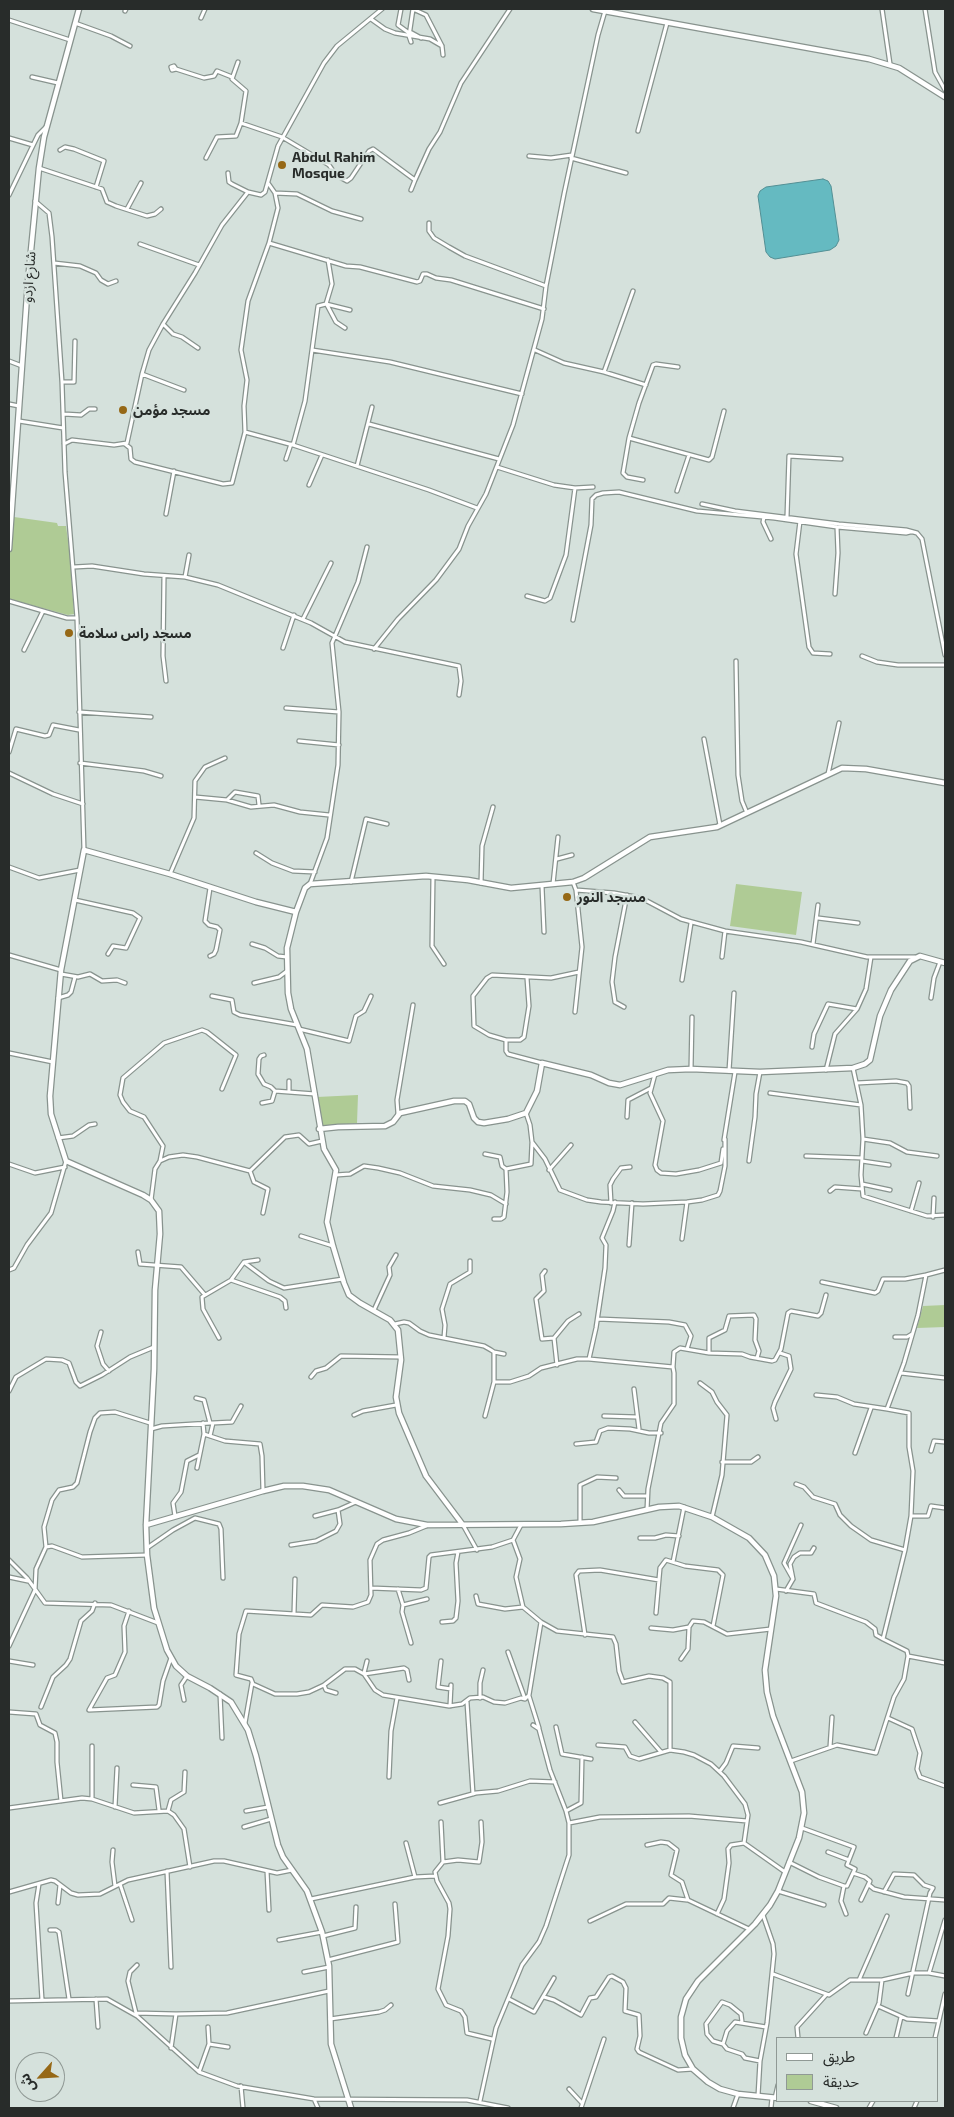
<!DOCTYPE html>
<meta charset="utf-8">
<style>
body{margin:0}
#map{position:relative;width:954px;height:2117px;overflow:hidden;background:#d5e1dc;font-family:"Exo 2","Noto Sans Arabic",sans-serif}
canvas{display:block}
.frame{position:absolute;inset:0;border:10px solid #282c2a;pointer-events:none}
.legend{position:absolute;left:776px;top:2037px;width:162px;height:65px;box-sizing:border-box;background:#d5e1dc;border:1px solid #909995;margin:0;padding:6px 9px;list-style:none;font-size:15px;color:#282c2a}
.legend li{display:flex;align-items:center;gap:10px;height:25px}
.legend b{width:25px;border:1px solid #909995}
.north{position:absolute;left:15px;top:2052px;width:50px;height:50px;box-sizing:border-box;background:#d5e1dc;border:1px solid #909995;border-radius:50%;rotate:244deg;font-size:14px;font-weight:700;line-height:20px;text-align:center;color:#282c2a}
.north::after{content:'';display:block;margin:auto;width:18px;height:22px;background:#966816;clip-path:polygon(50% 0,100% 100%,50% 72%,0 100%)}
</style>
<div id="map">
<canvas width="954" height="2117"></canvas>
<div class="frame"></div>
<ul class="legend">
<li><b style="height:6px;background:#fff"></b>طريق</li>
<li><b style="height:14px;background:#afcb95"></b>حديقة</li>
</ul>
<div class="north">ش</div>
</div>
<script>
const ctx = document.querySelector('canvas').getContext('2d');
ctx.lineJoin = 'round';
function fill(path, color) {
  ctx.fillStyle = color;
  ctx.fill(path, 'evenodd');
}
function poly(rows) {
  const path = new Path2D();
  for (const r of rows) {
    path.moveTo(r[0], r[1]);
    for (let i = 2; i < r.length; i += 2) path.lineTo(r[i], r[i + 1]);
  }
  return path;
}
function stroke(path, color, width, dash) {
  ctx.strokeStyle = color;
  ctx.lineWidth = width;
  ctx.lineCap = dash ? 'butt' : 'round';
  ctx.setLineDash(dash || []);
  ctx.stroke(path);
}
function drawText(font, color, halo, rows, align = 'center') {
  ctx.font = font + ' "Exo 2","Noto Sans Arabic",sans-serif';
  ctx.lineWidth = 5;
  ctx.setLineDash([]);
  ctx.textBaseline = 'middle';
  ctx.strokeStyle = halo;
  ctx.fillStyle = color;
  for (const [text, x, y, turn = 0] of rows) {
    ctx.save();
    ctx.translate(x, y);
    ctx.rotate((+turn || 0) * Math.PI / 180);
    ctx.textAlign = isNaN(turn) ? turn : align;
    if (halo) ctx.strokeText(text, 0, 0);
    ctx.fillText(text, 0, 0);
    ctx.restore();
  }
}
const green = poly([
 [14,517,57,523,58,526,66,526,70,555,74,614,68,615,9,599,9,562],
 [736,884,802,892,796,935,730,926],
 [358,1095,357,1123,322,1127,317,1097],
 [945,1305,945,1327,917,1328,923,1306]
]);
const water = poly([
 [823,179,828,181,831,186,839,240,836,246,830,250,775,259,770,257,766,252,758,196,760,191,766,187,823,179]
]);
const street = poly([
 [401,9,398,25,409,33],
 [413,9,426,15,442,46,443,55],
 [882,9,890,64],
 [925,9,935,72,945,90],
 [125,11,126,9],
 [201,18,205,9],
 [371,19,385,29,395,33,430,39,442,46],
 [9,20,70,40],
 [75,23,111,36,130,46],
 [410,32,421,38],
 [411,42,409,36,413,9],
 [238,62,232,79,246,91,241,123,282,137,329,165,336,175,347,181,351,178,369,151,373,149,415,180,429,149,440,132,461,83,510,9],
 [176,69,174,66,171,67,172,70,176,69,204,78,214,76,217,71,232,77],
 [32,77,58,83],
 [638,131,667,23],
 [9,138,33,145],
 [60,150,65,147,74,149,104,161,96,187],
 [529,156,551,158,572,155],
 [206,158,217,137,236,136,241,123],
 [571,158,626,173],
 [39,168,102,189,107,202,116,206,147,216,155,214,161,209],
 [228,173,229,182,232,184,248,192],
 [411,190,415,180],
 [275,193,297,194,332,211,361,219],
 [9,195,38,135,47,126],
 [35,201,49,213,52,237,62,382,65,472,77,618,84,850],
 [127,209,141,183],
 [429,223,429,231,434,238,449,247,465,256,546,286],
 [269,243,346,266,360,267,417,282,420,281,423,274,427,274,436,278,451,280,544,309],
 [140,244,199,265],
 [54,263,80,266,96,273,101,280,108,284,116,281],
 [326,304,332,284,328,260],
 [327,305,336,322,345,328],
 [163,324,173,334,182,337,198,348],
 [312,350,390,362,522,394],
 [535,350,564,363,604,372,646,385],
 [9,361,22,366],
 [678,367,656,364,653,365,639,403,629,438,709,460,712,457,724,411],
 [604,372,633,291],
 [142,374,184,390],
 [62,382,74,382,75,341],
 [9,404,19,406],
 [64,414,81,415,89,409,95,409],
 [19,421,63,428],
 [369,424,499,459],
 [245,432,293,445,429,490,477,508],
 [629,438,623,473,627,477,643,480],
 [64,444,72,440,114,445,127,443,142,374,149,350,163,324,195,273,222,225,248,192,261,195,265,192,278,146,324,63,337,46,382,9],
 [125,444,130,448,131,459,135,462,223,484,232,483,245,432,244,406,247,380,241,350,248,301,269,243,278,208,275,193,268,183],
 [293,445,305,401,318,306,326,304,350,310],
 [286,459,291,444],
 [357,466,372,407],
 [497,467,554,485,575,488,593,487],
 [309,485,322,455],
 [677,491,689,455],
 [702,504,735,511,839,524,906,530,917,533,922,539,945,655],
 [166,514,174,471],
 [764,517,763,522,771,539],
 [787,517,789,456,841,459],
 [800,521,796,554,809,647,813,653,830,654],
 [74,567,92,566,144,574,185,577,218,585,311,623,345,642,459,666,461,681,459,695],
 [164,576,163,656,166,681],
 [185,577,189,555],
 [835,594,838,553,837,527],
 [527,596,545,601,550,598,566,555,575,488],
 [9,601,67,618,77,618],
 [303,619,331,563],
 [573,620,591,525,592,499,596,495,603,493,619,492,697,511,774,518,837,527,906,533,910,532],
 [283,648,294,615],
 [374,649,398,619,436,580,459,549,468,526,486,494,513,425,542,319,546,286,564,194,598,35,605,11],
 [24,650,43,611],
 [862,656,877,662,898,665,945,665],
 [736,661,738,775,742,801,747,813],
 [286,708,339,712],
 [79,712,151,717],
 [704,739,720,825],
 [299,741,339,745],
 [9,752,16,729,45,736,49,735,53,725,79,730],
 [80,763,144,771,161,776],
 [9,773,53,794,83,804],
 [828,774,839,723],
 [195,797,227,800,251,807,274,805,300,812,329,815],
 [227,800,235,792,258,796,259,805],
 [256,853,272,863,293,871,315,872],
 [557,859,572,855],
 [9,867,39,878,80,870],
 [170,874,194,818,195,781,205,767,225,758],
 [433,877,432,946,444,964],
 [351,882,366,819,387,824],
 [573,882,576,890,614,893,636,897,647,901,681,919,725,931,801,942,867,957,915,957],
 [481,883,482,846,493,807],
 [310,884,327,838,338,765,339,712,332,643,358,582,367,547],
 [553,884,558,837],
 [542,886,544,932],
 [75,900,133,913,140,918,126,948,113,946,108,954],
 [818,918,858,923],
 [252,944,265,948,278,956,287,957],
 [813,944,818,905],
 [9,955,61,970],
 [210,956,214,954,216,950,220,930,217,927,209,925,205,921,210,888],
 [722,957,725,931],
 [61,974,78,977,90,974,102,981,117,980,125,983],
 [682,980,691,923],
 [254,983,279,977,287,971],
 [212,996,232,1000,234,1012,240,1015,297,1025],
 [58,998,68,995,71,992,75,977],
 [931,998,934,978,940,962],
 [624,1007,615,1002,612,982,615,957,627,895],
 [575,1012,582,947,576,890],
 [299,1029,349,1041,356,1016,364,1011,371,996],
 [506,1040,520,1040,524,1037,529,1006,527,978],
 [812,1047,814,1034,828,1004,857,1009],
 [9,1053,53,1062],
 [264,1055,261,1056,259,1059,258,1074,264,1084,271,1087,275,1091,315,1094],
 [542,1063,508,1054,506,1051,506,1040,489,1035,474,1026,473,996,487,978,492,975,551,978,579,972],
 [853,1068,861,1105,863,1139,861,1175,863,1196,927,1216,945,1215],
 [691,1069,692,1017],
 [826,1070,835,1034,857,1009,866,989,871,957],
 [729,1071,734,993],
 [655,1074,650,1093,663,1121,655,1165,657,1170,661,1173,676,1174,699,1170,721,1163,723,1149],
 [289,1081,289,1092],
 [857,1083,896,1081,907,1083,909,1086,910,1108],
 [770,1093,861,1105],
 [262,1103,272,1101,275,1091],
 [526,1113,530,1125,532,1142,545,1159,560,1190,587,1200,601,1202,643,1204,687,1202,702,1200,718,1195,720,1191,725,1166,725,1139],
 [398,1114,397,1100,413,1005],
 [627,1117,628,1100,651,1088],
 [58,1138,73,1136,89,1125,95,1124],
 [863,1139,890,1143,907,1152,937,1156],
 [724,1140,735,1072],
 [485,1154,500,1157,502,1166,506,1169],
 [806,1156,862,1158],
 [160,1161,163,1146,144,1117,130,1111,123,1102,120,1095,123,1078,164,1043,202,1030,207,1032,236,1055,222,1089],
 [749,1161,755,1117,756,1094,760,1072],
 [862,1161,889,1165],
 [9,1164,35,1173,65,1167],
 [549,1170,571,1145],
 [250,1171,254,1182,268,1189,263,1213],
 [336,1175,350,1174,364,1166,378,1168,400,1173,433,1186,470,1190,491,1195,506,1204],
 [862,1184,890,1190],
 [830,1191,835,1187,862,1189],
 [151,1200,155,1169,160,1161,169,1157,183,1155,197,1157,250,1171,285,1137,299,1135,309,1144,322,1141],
 [615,1202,613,1211,602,1238,606,1245,605,1268,596,1328,589,1359,673,1367,674,1373,674,1404,661,1423,648,1489,647,1510],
 [611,1203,610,1185,613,1179,621,1168,630,1167],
 [911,1211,919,1183],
 [933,1217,934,1198],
 [494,1219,501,1219,504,1217,507,1192,506,1169,531,1164,532,1143],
 [301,1236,333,1246],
 [682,1239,687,1202],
 [629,1245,632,1203],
 [138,1252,140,1264,181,1267,205,1295],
 [245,1263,269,1281,284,1288,343,1279],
 [9,1270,14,1268,27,1245,51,1213,66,1161],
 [545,1271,542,1275,544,1291,536,1299,542,1339,554,1338,568,1321,579,1314],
 [231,1280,280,1297,285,1301,286,1308],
 [822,1282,875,1293,878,1291,883,1279,905,1279,926,1275],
 [374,1310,390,1275,389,1267,396,1255],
 [598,1319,669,1322,685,1325,691,1336,687,1349],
 [395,1324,404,1322,409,1323,420,1331,429,1335,484,1346,491,1350,494,1352,494,1382,485,1416],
 [101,1332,97,1346,103,1364,109,1371],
 [895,1337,907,1337,912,1334],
 [219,1338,203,1309,202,1297,231,1280,244,1262,258,1260],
 [444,1338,445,1325,442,1309,450,1284,470,1272,470,1261],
 [554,1338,557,1365],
 [494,1352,504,1354],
 [709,1353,709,1338,725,1330,729,1316,754,1315,756,1319,755,1340,759,1351,757,1358],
 [673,1367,674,1352,680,1348,709,1353,742,1354,750,1357,772,1361,775,1360,781,1349,788,1313,791,1311,818,1316,821,1313,826,1295],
 [901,1373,945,1378],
 [311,1377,316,1371,326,1368,341,1356,401,1357],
 [494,1382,510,1382,529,1376,541,1368,577,1359,589,1359],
 [700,1383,712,1392,717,1402,727,1415,722,1475,712,1517],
 [634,1389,639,1429],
 [9,1391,16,1377,46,1359,62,1360,69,1363,76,1382,80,1386,102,1375,130,1357,154,1347],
 [816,1395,837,1397,854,1404,887,1409],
 [196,1398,204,1400,210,1423],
 [354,1415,363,1411,396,1405],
 [604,1416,637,1417],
 [776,1419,773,1408,775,1402,791,1369,789,1356,780,1353],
 [203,1423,204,1434,225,1441,260,1444,262,1456,263,1491],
 [213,1423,232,1422,241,1406],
 [151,1429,162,1426,210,1423,213,1423,210,1436],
 [576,1444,596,1442,600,1431,608,1428,630,1429,649,1433,661,1433],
 [931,1451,934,1441,945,1442],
 [855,1453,871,1408],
 [722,1462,751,1462,758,1457],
 [197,1468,204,1434],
 [796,1484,804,1487,813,1497,835,1504,840,1515,851,1526,871,1540,905,1550],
 [619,1490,624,1496,646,1496],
 [175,1516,173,1503,181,1492,187,1461,199,1455],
 [315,1516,338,1510,356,1502],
 [911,1516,928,1516,931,1506,945,1508],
 [580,1523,580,1485,597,1477,616,1478],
 [463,1525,477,1550],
 [521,1525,513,1540,520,1559,516,1577,523,1607,541,1622,557,1631,613,1637,616,1644,619,1671,623,1682,649,1676,663,1678,670,1682,670,1750],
 [426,1526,409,1533,383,1540,377,1544,370,1560,371,1595,368,1602,353,1607,322,1605,311,1615,246,1611,239,1634,236,1675,251,1679,253,1684,275,1694,297,1694,309,1692,324,1685,345,1669,355,1669,364,1674,375,1690,383,1695,449,1706,462,1704,470,1698,483,1697,494,1702,505,1703,521,1698,525,1699,529,1695,541,1622],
 [640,1538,655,1538,666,1535,679,1536],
 [291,1545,316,1541,336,1531,340,1524,338,1510],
 [46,1547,44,1527,52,1500,59,1490,73,1487,77,1483,90,1432,95,1418,100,1413,115,1412,150,1423],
 [147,1548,173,1530,195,1518,219,1524,221,1529,223,1578],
 [9,1560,27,1578,45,1603,111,1605,158,1623],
 [673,1562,684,1507],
 [9,1577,28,1581],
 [793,1579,784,1563,801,1525],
 [371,1588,421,1590,426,1588,429,1557,431,1555,492,1547,513,1540],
 [398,1589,403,1605,427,1599],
 [776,1589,814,1594,816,1603,866,1622,875,1629,876,1635,883,1639],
 [786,1591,793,1579,790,1564,794,1557,800,1553,811,1553,814,1548],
 [476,1596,478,1604,505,1609,523,1607],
 [403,1605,402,1612,411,1643],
 [129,1611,124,1626,125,1652,115,1675,107,1678,89,1710,157,1707,159,1705,163,1681,171,1658],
 [294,1613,295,1579],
 [656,1613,660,1568,666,1560,685,1566,718,1570,723,1575,713,1626],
 [442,1622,453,1621,456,1618,458,1601,456,1563,458,1552],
 [651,1628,673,1630,689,1627],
 [585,1635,576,1575,579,1571,600,1570,659,1580],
 [9,1646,35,1590,36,1569,46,1547,52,1546,82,1557,147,1555],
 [508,1652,525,1699],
 [908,1656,945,1663],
 [681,1659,688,1649,689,1627,693,1621,704,1622,727,1634,771,1629],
 [9,1661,33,1665],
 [441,1661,438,1687,451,1689],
 [364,1673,367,1661],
 [364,1674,404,1668,407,1670,409,1680],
 [324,1685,326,1690,336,1693],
 [220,1694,222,1738],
 [529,1696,539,1728],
 [480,1698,480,1683,483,1670],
 [184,1700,181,1685,187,1676],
 [467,1702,473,1794],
 [450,1706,451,1685],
 [41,1707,53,1677,66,1665,70,1659,81,1621,92,1611,95,1603],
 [9,1712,36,1714,40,1725,55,1733,57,1742,57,1762,61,1801],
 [888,1718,912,1729,920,1753,917,1769,920,1777,945,1786],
 [635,1722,661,1752],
 [245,1723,252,1683],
 [556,1727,562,1754,591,1759],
 [598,1745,625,1747,630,1756,639,1759,670,1750,684,1752,694,1755,711,1764,724,1776,745,1804,748,1815,744,1843,785,1872],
 [830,1747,832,1717],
 [791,1761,837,1745,876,1753,894,1697,904,1679,908,1656,907,1651,883,1639,905,1550,911,1516,913,1471,909,1447,909,1413,887,1409,904,1363,918,1315,926,1275,945,1270],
 [720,1771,726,1763,733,1746,758,1748],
 [389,1777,391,1731,397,1698],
 [133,1785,156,1787,159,1810],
 [92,1799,92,1746],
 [440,1803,476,1793,498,1791,530,1781,555,1782],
 [115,1807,117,1768],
 [9,1808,82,1798,92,1799,134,1813,168,1811,174,1815,184,1829,190,1867],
 [168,1811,171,1800,184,1792,185,1772],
 [246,1811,268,1807],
 [566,1811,581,1803,582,1757],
 [441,1822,443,1862],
 [481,1822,482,1842,479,1862,458,1860,443,1862,435,1872,437,1881,449,1903,450,1909,448,1936,438,1989,446,2005,461,2011,465,2017,467,2033,492,2039],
 [569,1823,600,1817,689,1816,747,1821],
 [244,1827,271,1819],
 [802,1828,854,1847,847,1865,855,1869,853,1873,865,1877,870,1881,861,1900],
 [406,1843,415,1877,435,1876],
 [647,1845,661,1842,668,1843,677,1850,671,1875,682,1882,688,1900,749,1929],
 [113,1850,112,1862,115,1886],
 [828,1852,849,1860],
 [789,1862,819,1877,844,1886,847,1886,853,1873],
 [167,1871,171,1967],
 [267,1871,269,1910],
 [39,1884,36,1903,42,2000],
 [120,1884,132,1920],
 [869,1885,874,1889,904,1897,945,1900],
 [844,1886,841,1901,846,1914],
 [778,1891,824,1905],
 [9,1892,51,1880,55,1881,71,1893,78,1895,100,1894,128,1880,214,1861,224,1861,277,1873,292,1870],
 [884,1892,894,1874,914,1875,924,1885,933,1888,930,1893,908,1994],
 [311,1899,415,1877],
 [58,1903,60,1885],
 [717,1914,724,1899,729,1863,728,1849,731,1845,744,1843],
 [590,1921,626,1904,663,1904,669,1898,687,1900],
 [50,1930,56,1930,59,1932,69,1999],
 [323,1936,355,1928,356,1907],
 [279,1940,322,1932],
 [328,1960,398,1942,395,1904],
 [304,1972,329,1967],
 [929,1973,945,1920],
 [773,1974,829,1995,850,1980,882,1980,913,1973,929,1973,945,1976],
 [859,1980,887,1916],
 [544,1997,554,2000,581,2015,590,1998,596,1997,609,1977,612,1976,623,1982,626,1988,625,2011,639,2015,640,2036,637,2049,639,2052,678,2070,693,2069],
 [96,1999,98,2027],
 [509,1999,534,2012,554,1978],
 [9,2001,107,1999,137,2016,199,2072,237,2086,314,2099,467,2100,508,2108],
 [878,2006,907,2019,939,2021],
 [136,2013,176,2014,227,2013,329,1991],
 [136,2013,128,1981,130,1972,137,1965],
 [330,2019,379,2012,385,2010,391,2005],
 [866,2033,879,2003,882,1980],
 [798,2038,797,2027,826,1995],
 [896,2038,901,2017],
 [935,2038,945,1994],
 [209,2044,228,2047],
 [723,2044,713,2041,707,2034,706,2024,722,2002,730,2005,741,2014,742,2022],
 [171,2048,176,2014],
 [760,2061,745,2058,742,2054,727,2049,723,2044,727,2031,735,2022,766,2027],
 [199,2072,209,2044,208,2027],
 [241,2086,243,2108],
 [569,2089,582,2103],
 [758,2096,760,2061,767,2023,774,1954,773,1944,763,1915],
 [775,2098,778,2085],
 [314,2099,318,2108],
 [480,2101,496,2028,522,1965,539,1942,546,1926,569,1855,569,1823,566,1811,550,1770,539,1729,533,1725],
 [581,2108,604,2039],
 [733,2108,738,2094],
 [771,2108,772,2098],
 [869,2108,873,2101],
 [914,2108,917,2101]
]);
const secondary = poly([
 [593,9,869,59,899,68,945,97],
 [9,549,28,281,39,168,44,137,79,9],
 [296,912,287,948,288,993,291,1009,307,1049,324,1149,336,1170,327,1222,333,1246,344,1283,349,1295,360,1303,390,1320,398,1330,401,1360,396,1397,399,1413,426,1476,463,1525],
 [319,1129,338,1127,385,1126,393,1122,400,1113,454,1101,465,1101,469,1104,474,1118,478,1122,484,1123,508,1119,526,1113,537,1091,542,1063,591,1075,609,1083,620,1085,668,1070,691,1069,760,1072,853,1068,865,1064,870,1060,880,1016,891,990,910,961,920,956,945,963],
 [146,1525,263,1491,284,1486,303,1486,329,1490,396,1519,427,1525,561,1524,593,1522,659,1507,679,1506,712,1517,749,1538,765,1555,774,1576,776,1596,765,1670,767,1692,773,1716,802,1792,804,1813,799,1838,778,1891,770,1905,755,1924,698,1981,686,1999,681,2017,681,2038,685,2055,693,2069,708,2082,720,2089,738,2094,778,2098],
 [811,2101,836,2108],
 [351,2108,331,2044,329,1966,322,1932,307,1891,283,1857,278,1845,256,1756,248,1730,231,1702,210,1688,187,1676,176,1666,167,1650,154,1608,147,1555,146,1525,154,1369,155,1290,160,1234,159,1211,151,1200,143,1195,66,1161,51,1114,50,1096,61,970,84,850,170,874,256,902,296,912,305,888,310,884,426,876,468,880,511,888,573,882,584,878,650,837,717,827,842,768,866,769,945,783]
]);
const markers = [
 [282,165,5,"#966816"],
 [123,410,5,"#966816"],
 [69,633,5,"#966816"],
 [567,897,5,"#966816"]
];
const poiNames = [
 ["Abdul Rahim",292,157],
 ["Mosque",292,173],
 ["مسجد مؤمن",133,410],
 ["مسجد راس سلامة",79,633],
 ["مسجد النور",577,897]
];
const streetNames = [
 ["شارع ازدو",29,277,-86]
];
fill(green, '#afcb95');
fill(water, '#65bac1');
stroke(water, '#538f94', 1);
stroke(street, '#88938e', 5.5);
stroke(secondary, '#88938e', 7);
stroke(street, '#fff', 3);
stroke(secondary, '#fff', 4.5);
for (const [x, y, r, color] of markers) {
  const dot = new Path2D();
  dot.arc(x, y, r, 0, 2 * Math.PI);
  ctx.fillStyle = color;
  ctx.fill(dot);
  stroke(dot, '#d5e1dc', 2);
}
drawText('bold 14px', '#282c2a', '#d5e1dc', poiNames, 'left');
drawText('14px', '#282c2a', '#d5e1dc', streetNames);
</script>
